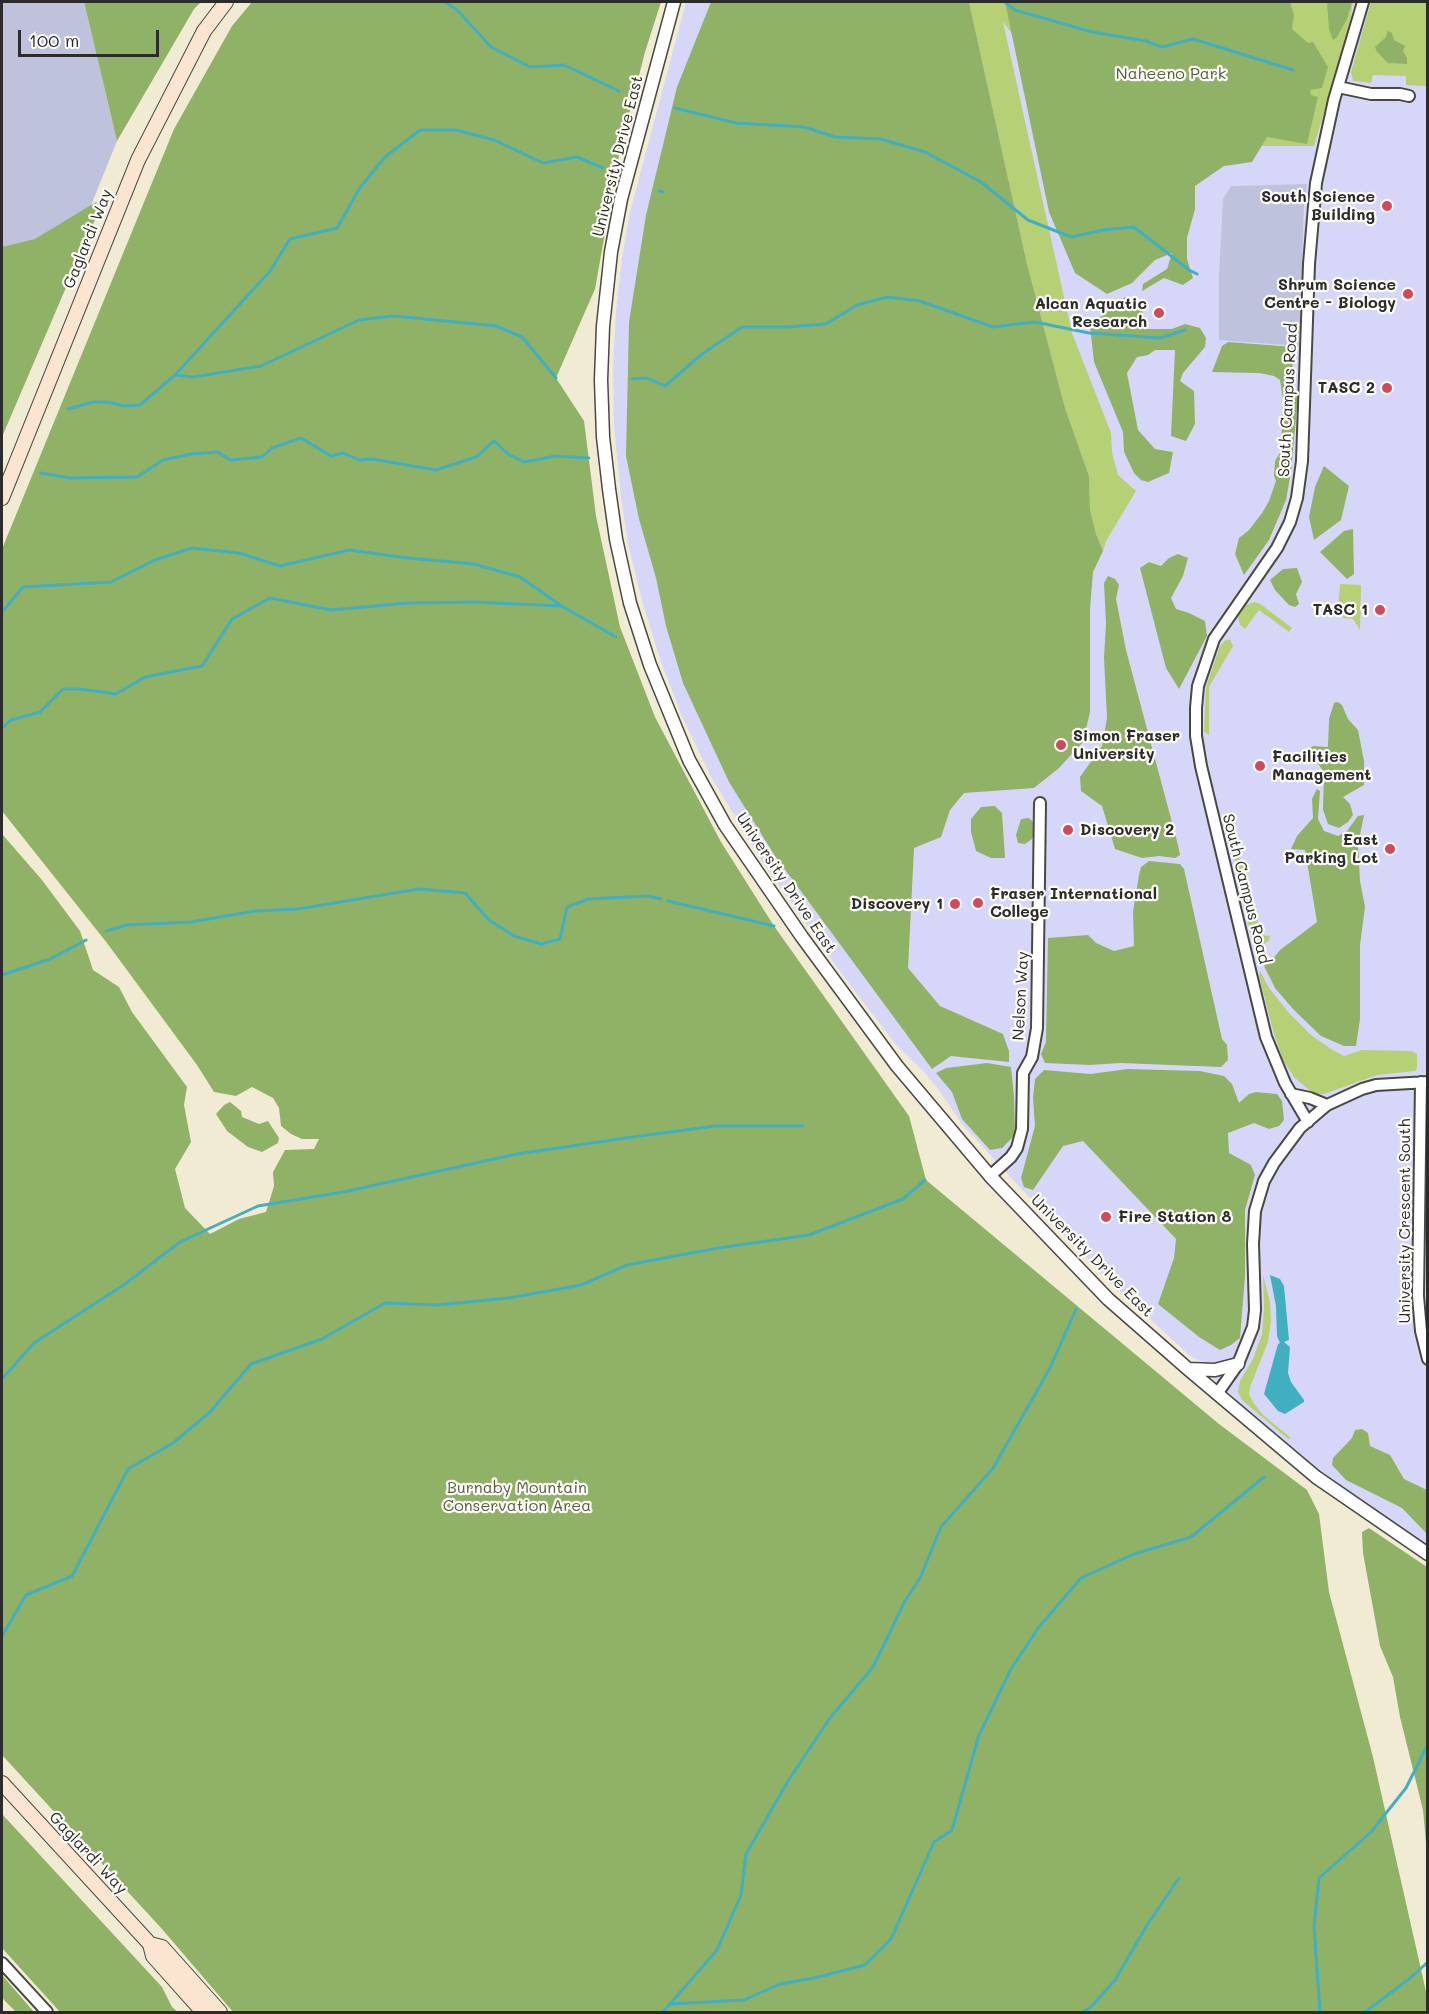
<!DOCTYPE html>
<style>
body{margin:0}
#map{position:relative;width:1429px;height:2014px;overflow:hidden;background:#f2ebd4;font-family:Mali,sans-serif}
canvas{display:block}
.frame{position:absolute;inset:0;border:3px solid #2b2b2b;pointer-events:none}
.scale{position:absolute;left:18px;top:30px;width:141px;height:27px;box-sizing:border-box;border:3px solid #2b2b2b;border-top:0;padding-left:8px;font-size:18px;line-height:21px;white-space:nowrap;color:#2b2b2b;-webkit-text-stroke:4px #fdfcf7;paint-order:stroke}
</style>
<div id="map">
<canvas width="1429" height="2014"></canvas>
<div class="frame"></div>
<div class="scale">100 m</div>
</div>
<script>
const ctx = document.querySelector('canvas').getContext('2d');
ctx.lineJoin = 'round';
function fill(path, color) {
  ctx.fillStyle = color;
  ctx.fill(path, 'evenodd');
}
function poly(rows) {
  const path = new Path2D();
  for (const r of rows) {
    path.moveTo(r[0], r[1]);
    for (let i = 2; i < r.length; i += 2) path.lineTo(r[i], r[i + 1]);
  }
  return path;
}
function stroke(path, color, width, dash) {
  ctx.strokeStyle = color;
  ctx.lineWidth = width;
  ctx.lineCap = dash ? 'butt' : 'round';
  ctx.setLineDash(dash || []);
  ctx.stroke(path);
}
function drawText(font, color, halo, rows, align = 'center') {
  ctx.font = font + ' Mali,sans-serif';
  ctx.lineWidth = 4.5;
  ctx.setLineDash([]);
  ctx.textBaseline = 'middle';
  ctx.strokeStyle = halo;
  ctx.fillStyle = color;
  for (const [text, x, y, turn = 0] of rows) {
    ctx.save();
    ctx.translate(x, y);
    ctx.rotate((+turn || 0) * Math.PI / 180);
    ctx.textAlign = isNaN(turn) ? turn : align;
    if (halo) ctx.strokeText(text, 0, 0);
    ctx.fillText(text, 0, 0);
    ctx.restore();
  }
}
const built = poly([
 [686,2,1427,2,1427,1547,1405,1533,1320,1472,1242,1407,1235,1398,1210,1376,1208,1365,1190,1356,1110,1282,1014,1181,961,1123,939,1090,923,1071,897,1046,844,977,761,860,710,775,681,714,661,662,643,604,628,544,621,497,614,425,613,368,616,310,622,258,630,212]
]);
const industrial = poly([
 [2,2,84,2,117,141,2,425],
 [1307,184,1304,202,1299,346,1219,340,1219,276,1223,199,1231,186]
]);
const green = poly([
 [969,2,1353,2,1349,28,1314,146,1125,146,1013,35,1003,22,1072,333,1111,433,1112,453,1118,475,1136,491,1106,541,1103,551,1096,534,1090,510,1089,476,1065,408,1027,264],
 [1371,2,1427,2,1427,86,1406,85,1406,76,1373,75,1371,83,1353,81,1351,72],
 [1340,584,1361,585,1360,630,1353,619,1343,618,1343,611,1338,610],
 [1254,602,1259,603,1292,628,1289,632,1259,610,1245,629,1240,625,1238,617,1246,605],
 [1230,639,1233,646,1209,687,1209,735,1204,731,1206,687,1220,646,1224,641],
 [1233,851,1245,864,1261,935,1270,936,1269,940,1262,946,1258,946,1258,944,1252,941],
 [1260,971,1269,988,1289,1013,1311,1035,1331,1049,1344,1056,1362,1050,1412,1051,1417,1054,1417,1068,1415,1071,1377,1075,1324,1094,1317,1094,1309,1090,1294,1077,1283,1060,1274,1034,1259,976],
 [1263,1275,1270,1302,1271,1321,1268,1342,1250,1387,1249,1394,1253,1402,1263,1415,1291,1438,1288,1439,1242,1400,1238,1392,1240,1381,1253,1359,1262,1334,1264,1307]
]);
const forest = poly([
 [84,2,201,2,194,9,117,141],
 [252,2,661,2,645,52,620,150,595,289,556,378,584,421,596,516,620,627,655,717,721,842,774,926,909,1116,926,1180,1219,1424,1307,1490,1319,1514,1329,1592,1373,1757,1427,1996,1427,2012,233,2012,162,1929,2,1755,2,834,42,880,80,931,93,970,119,987,132,1012,187,1087,184,1105,191,1142,175,1169,185,1208,210,1234,239,1219,266,1212,274,1186,273,1172,285,1150,314,1149,319,1139,302,1139,291,1134,281,1126,279,1108,273,1098,252,1087,236,1096,214,1092,197,1065,107,943,2,811,2,549,174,129,232,26],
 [711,2,969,2,1027,264,1065,408,1089,476,1090,510,1096,534,1103,551,1093,572,1090,609,1090,712,1083,742,1059,768,1034,788,964,793,950,810,941,837,914,848,908,968,940,1006,1003,1034,1009,1051,1009,1062,951,1056,932,1069,775,856,729,782,683,683,666,626,656,578,639,519,626,456,629,322,646,215,677,87],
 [1005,2,1290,2,1294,15,1292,29,1308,43,1313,42,1328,67,1322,88,1310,90,1311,95,1318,97,1307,144,1267,137,1252,162,1224,166,1195,186,1195,209,1187,238,1187,259,1193,278,1183,285,1164,278,1142,291,1143,284,1167,269,1172,253,1155,260,1132,283,1107,294,1075,273,1049,212],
 [1327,2,1352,2,1347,19,1337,37,1333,40,1329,29],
 [1388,31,1392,33,1394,40,1405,46,1403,51,1407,58,1407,64,1388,63,1377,52,1375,47,1385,38],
 [96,202,100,208,2,437,2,247,35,239],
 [1125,297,1140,303,1147,329,1172,329,1185,324,1200,328,1206,338,1205,347,1183,373,1180,381,1194,391,1195,424,1186,441,1171,436,1175,350,1155,350,1148,355,1137,357,1127,373,1138,430,1155,449,1173,452,1169,473,1148,482,1141,480,1134,473,1124,452,1123,432,1094,362,1090,326],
 [1228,342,1294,347,1291,384,1298,396,1291,472,1286,500,1269,540,1244,575,1235,554,1239,538,1249,530,1262,513,1269,501,1276,481,1274,476,1275,461,1281,451,1283,400,1280,380,1274,376,1259,373,1212,372,1222,346],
 [1324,466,1349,486,1341,520,1314,540,1309,517,1315,487],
 [1353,529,1354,574,1347,579,1320,552,1344,531],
 [1178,554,1188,558,1183,576,1171,598,1176,609,1189,613,1205,621,1207,636,1179,689,1166,668,1140,568,1149,562,1161,566,1169,558],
 [1297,568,1302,582,1296,594,1299,604,1295,607,1289,605,1275,590,1270,580,1283,569],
 [1108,576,1115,579,1119,585,1116,599,1126,650,1178,845,1180,855,1175,858,1159,856,1142,858,1115,849,1102,806,1081,791,1080,777,1102,746,1107,718,1104,658,1106,623,1104,583],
 [1338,702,1342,705,1348,719,1358,730,1364,761,1364,785,1343,797,1350,804,1353,815,1348,822,1339,828,1328,824,1323,810,1324,772,1316,761,1304,752,1313,746,1328,747,1329,719,1334,703],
 [1317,789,1320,791,1318,819,1324,831,1338,836,1347,831,1358,816,1364,815,1358,845,1360,881,1365,907,1360,945,1360,1019,1356,1046,1344,1046,1321,1036,1293,1009,1275,988,1264,966,1271,961,1280,950,1317,922,1305,850,1291,849,1297,836,1313,818,1312,799],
 [995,806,1002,813,1005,858,991,858,976,851,971,832,971,819,981,807],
 [1029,818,1034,823,1035,829,1032,839,1025,844,1018,843,1016,835,1021,819],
 [1149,861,1180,864,1184,869,1222,1039,1227,1045,1228,1060,1221,1067,1120,1063,1090,1065,1045,1063,1041,1054,1046,1042,1048,938,1088,935,1096,943,1114,951,1134,946,1133,912,1139,875,1141,867],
 [987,1063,1011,1067,1014,1096,1015,1135,1002,1148,990,1150,962,1119,952,1092,936,1073,946,1068],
 [1128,1069,1200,1071,1224,1076,1232,1084,1239,1103,1249,1094,1256,1092,1277,1094,1282,1101,1284,1120,1279,1126,1269,1129,1254,1123,1228,1133,1229,1153,1251,1165,1255,1175,1245,1210,1245,1276,1240,1338,1231,1345,1220,1350,1199,1337,1158,1304,1174,1258,1176,1239,1083,1141,1063,1146,1033,1190,1024,1187,1021,1178,1035,1126,1033,1098,1035,1079,1044,1070,1090,1074],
 [230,1102,241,1111,242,1117,259,1124,268,1121,279,1138,278,1143,262,1152,248,1147,227,1131,216,1114,224,1105],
 [1362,1429,1368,1433,1370,1446,1390,1455,1404,1479,1427,1490,1427,1534,1402,1508,1346,1480,1332,1465,1333,1458,1352,1438,1355,1430],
 [1369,1528,1427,1567,1427,1855,1423,1810,1400,1717,1393,1677,1380,1646,1363,1553,1362,1532],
 [2,1814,162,1987,172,2007,178,2012,60,2012,2,1948],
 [2,1975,34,2012,16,2012,5,2001,2,1997]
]);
const water = poly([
 [1270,1275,1280,1279,1284,1286,1289,1340,1284,1342,1290,1347,1288,1373,1291,1382,1304,1400,1304,1402,1285,1414,1278,1411,1264,1394,1278,1344,1280,1343,1277,1336,1276,1306]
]);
const stream = poly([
 [445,2,457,10,491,47,530,67,564,65,619,91],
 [1005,2,1015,10,1092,32,1146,41,1162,47,1193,39,1293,70],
 [675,108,736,123,804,127,835,137,881,139,925,152,981,182,1028,220,1071,237,1103,230,1134,227,1189,270,1197,274],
 [659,191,663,192],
 [175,375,270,271,290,239,337,228,359,189,385,157,420,130,456,130,494,140,543,163,577,157,603,168],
 [632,379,647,378,665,386,702,354,742,327,787,327,826,324,857,305,888,297,920,301,993,327,1035,322,1089,333,1160,338,1185,330],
 [68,409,93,402,108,402,124,406,140,405,175,375,193,377,261,366,359,320,394,316,496,326,522,337,556,378],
 [41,473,70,478,137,477,163,460,191,454,218,452,230,460,262,457,272,448,301,438,331,456,343,453,359,460,372,459,436,470,476,457,494,441,508,454,524,462,556,456,589,458],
 [2,612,23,587,111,582,155,560,192,548,239,553,280,566,349,550,408,558,474,564,520,577,563,607,616,637],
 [2,728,11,720,40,712,63,689,80,689,116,694,145,677,202,666,232,619,270,598,331,610,408,603,474,602,561,606],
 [668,901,774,926],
 [106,931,127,925,191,922,255,911,298,909,419,889,465,893,489,920,514,936,541,944,560,939,567,907,588,899,648,896,661,899],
 [2,975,50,959,86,940],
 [2,1379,34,1343,125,1284,180,1242,258,1206,343,1192,517,1154,633,1137,715,1126,803,1126],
 [2,1636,26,1595,72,1576,128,1469,173,1443,210,1412,251,1364,322,1339,385,1303,436,1305,509,1298,581,1285,627,1265,718,1248,809,1235,903,1199,925,1180],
 [670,2004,744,2000,780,1984,814,1978,865,1965,891,1939,934,1842,952,1830,979,1735,1011,1669,1039,1627,1081,1578,1134,1554,1191,1537,1264,1477],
 [663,2012,717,1950,741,1895,746,1854,788,1781,830,1718,873,1667,905,1601,920,1578,941,1527,993,1468,1050,1368,1076,1309],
 [1083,2012,1091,2007,1115,1980,1147,1925,1179,1878],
 [1320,2012,1314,1926,1319,1878,1371,1832,1406,1788,1428,1744],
 [1365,2012,1409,1979,1428,1962]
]);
const minor = poly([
 [1338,87,1371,94,1400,94,1409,96],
 [1421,1082,1418,1296,1421,1331,1428,1359],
 [1291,1094,1310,1098,1327,1105],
 [1308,1122,1285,1083,1266,1037,1201,766,1196,736,1196,708,1198,686,1214,639,1277,548,1290,522,1297,498,1302,461,1309,264,1316,183,1334,100,1363,2],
 [990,1176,1011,1157,1017,1148,1022,1129,1023,1073,1032,1057,1037,1028,1040,803],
 [1217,1394,1238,1364,1253,1327,1255,1310,1253,1244,1255,1211,1264,1181,1274,1163,1300,1128,1327,1105,1362,1089,1376,1085,1428,1082],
 [2,1963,47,2012]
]);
const tertiary = poly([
 [674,2,621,199,611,252,603,326,601,380,603,437,609,489,616,539,630,603,650,665,689,760,725,825,802,937,897,1066,990,1176,1108,1299,1188,1369,1316,1477,1428,1554],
 [1188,1369,1215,1370,1238,1364]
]);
const secondary = poly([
 [2,498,138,160,204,31,226,2],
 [2,1783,150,1944,153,1956,203,2012],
 [150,1944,162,1947,220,2012]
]);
const markers = [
 [1387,206,6,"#d1495b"],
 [1408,294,6,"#d1495b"],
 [1159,313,6,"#d1495b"],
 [1387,388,6,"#d1495b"],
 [1380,610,6,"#d1495b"],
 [1061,745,6,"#d1495b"],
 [1260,766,6,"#d1495b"],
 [1068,830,6,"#d1495b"],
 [1390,849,6,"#d1495b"],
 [978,903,6,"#d1495b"],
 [955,904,6,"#d1495b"],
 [1106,1217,6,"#d1495b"]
];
const parkNames = [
 ["Naheeno Park",1171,74],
 ["Burnaby Mountain",517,1488],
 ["Conservation Area",517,1506]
];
const streetNames = [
 ["University Drive East",618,156,-76],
 ["Gaglardi Way",88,239,-68],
 ["South Campus Road",1288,400,-87],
 ["University Drive East",786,883,56],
 ["South Campus Road",1246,889,76],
 ["Nelson Way",1021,996,-87],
 ["University Crescent South",1405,1221,-90],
 ["University Drive East",1092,1256,45],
 ["Gaglardi Way",88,1853,47]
];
const poiNames = [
 ["South Science",1375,197],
 ["Building",1375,215],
 ["Shrum Science",1396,285],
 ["Centre - Biology",1396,303],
 ["Alcan Aquatic",1147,304],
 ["Research",1147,322],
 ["TASC 2",1375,388],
 ["TASC 1",1368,610],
 ["Simon Fraser",1073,736,"left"],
 ["University",1073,754,"left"],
 ["Facilities",1272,757,"left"],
 ["Management",1272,775,"left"],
 ["Discovery 2",1080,830,"left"],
 ["East",1378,840],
 ["Parking Lot",1378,858],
 ["Fraser International",990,894,"left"],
 ["College",990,912,"left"],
 ["Discovery 1",943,904],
 ["Fire Station 8",1118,1217,"left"]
];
fill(built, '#d6d7f8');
fill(industrial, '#bec2dd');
fill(green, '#b6d076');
fill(forest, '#90b267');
fill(water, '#42afc0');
stroke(stream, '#42afc0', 3);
stroke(minor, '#494844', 14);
stroke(tertiary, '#494844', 15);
stroke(secondary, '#494844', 16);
stroke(minor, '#fff', 10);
stroke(tertiary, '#fff', 12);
stroke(secondary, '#fce5d0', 14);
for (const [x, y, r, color] of markers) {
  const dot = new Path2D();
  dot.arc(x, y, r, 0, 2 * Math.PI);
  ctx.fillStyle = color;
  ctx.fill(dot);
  stroke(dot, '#fdfcf7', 2);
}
drawText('16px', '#555d42', '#fdfcf7', parkNames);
drawText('16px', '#2b2b2b', '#fdfcf7', streetNames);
drawText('bold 16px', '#2b2b2b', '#fdfcf7', poiNames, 'right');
</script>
